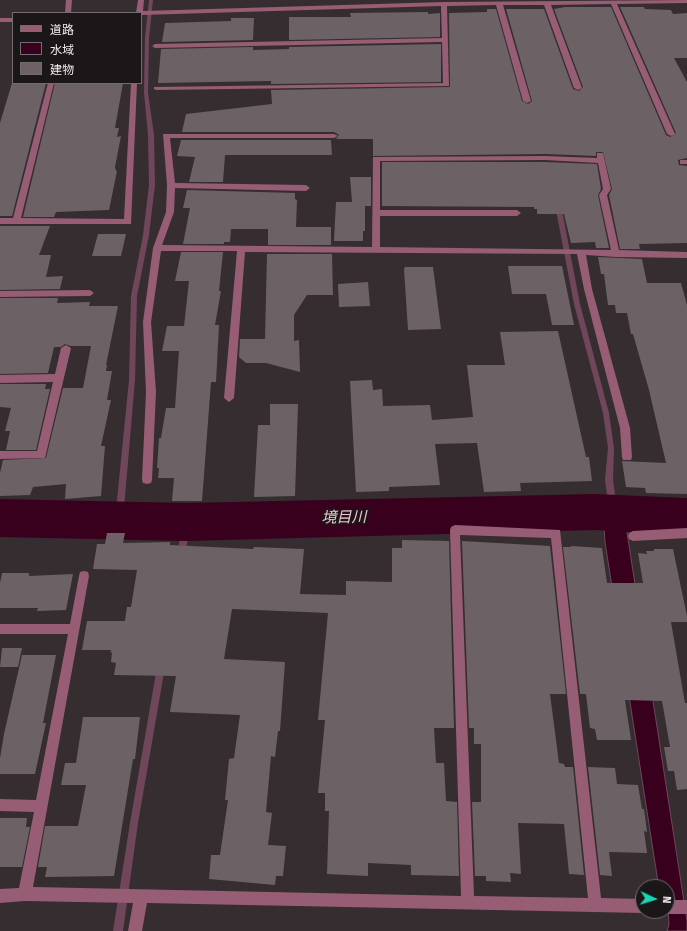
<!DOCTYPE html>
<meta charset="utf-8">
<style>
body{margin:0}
#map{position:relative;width:687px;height:931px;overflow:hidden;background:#362d31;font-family:"Fira Sans","Noto Sans JP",sans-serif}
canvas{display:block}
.legend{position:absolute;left:12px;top:12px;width:130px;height:72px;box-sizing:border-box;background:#1b1718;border:1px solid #716c6d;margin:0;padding:5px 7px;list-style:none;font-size:12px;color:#f1ebed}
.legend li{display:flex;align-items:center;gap:8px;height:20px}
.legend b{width:20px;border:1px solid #716c6d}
.north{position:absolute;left:635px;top:879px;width:40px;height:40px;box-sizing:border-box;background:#1b1718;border:1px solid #716c6d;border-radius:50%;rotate:94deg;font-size:11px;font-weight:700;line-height:16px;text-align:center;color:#f1ebed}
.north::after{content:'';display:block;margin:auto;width:14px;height:18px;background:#1ad5b2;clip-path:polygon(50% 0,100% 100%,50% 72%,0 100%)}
</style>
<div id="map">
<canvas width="687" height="931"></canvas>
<ul class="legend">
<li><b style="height:5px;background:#975d74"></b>道路</li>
<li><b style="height:11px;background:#39001d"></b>水域</li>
<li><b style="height:11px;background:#6c6265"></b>建物</li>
</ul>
<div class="north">N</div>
</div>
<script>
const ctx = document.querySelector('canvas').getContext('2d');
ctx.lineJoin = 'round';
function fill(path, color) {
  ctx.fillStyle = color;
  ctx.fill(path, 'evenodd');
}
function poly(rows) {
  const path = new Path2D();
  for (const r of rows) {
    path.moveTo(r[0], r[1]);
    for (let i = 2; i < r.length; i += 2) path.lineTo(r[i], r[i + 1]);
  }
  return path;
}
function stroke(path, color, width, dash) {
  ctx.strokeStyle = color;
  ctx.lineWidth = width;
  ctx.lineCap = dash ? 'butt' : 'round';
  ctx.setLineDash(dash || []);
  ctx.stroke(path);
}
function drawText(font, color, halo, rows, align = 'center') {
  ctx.font = font + ' "Fira Sans","Noto Sans JP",sans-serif';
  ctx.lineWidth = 3.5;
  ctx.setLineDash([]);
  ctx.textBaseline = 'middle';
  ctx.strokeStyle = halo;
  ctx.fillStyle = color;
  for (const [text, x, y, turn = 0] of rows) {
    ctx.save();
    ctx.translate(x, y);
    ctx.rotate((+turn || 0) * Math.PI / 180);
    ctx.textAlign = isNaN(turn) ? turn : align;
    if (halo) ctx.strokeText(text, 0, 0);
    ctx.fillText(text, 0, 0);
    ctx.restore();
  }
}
const water = poly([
 [603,512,624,513,687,921,687,931,667,931,669,925,667,887,662,887,658,882,605,542,603,512]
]);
const stream = poly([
 [149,0,153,0,149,38,148,93,154,135,155,185,149,235,137,296,135,380,123,520,122,522,119,523,116,522,115,520,129,380,131,296,143,235,149,185,148,135,144,93,145,38,149,0],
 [558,203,561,205,580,304,609,413,614,448,613,480,619,522,618,524,615,525,612,524,611,522,605,480,608,448,603,413,574,304,555,205,558,203],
 [187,519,190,520,191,522,185,554,184,556,181,557,178,556,177,554,183,522,184,520,187,519],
 [161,663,164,664,165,667,138,823,123,931,113,931,130,823,157,667,158,664,161,663]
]);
const river = poly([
 [595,494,687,498,687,536,595,530,187,541,0,537,0,499,187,503,595,494]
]);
const building = poly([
 [565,7,611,7,666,135,670,137,676,133,620,7,644,7,645,9,671,10,673,14,687,13,687,58,674,58,687,82,687,158,678,160,679,165,687,166,687,243,639,244,640,249,620,249,609,195,612,189,603,152,596,152,596,156,545,154,373,156,373,139,336,139,339,135,334,132,182,132,186,114,272,104,271,90,450,87,449,13,487,12,487,9,496,9,522,101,528,104,532,101,506,9,544,9,573,89,579,91,583,87,554,9],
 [428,12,428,14,440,13,440,37,289,40,289,17,351,17,350,13],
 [231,18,254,18,253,40,162,42,165,23,231,21],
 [441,44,441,82,271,84,271,81,158,83,161,49,253,47,253,50,289,49,289,47],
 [12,83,46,83,12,216,0,216,0,123],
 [55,83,123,83,115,128,119,128,117,137,121,136,115,167,116,171,117,171,109,210,56,212,54,217,23,217],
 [181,140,331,140,332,155,225,155,223,182,189,182,195,157,177,156],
 [382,162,545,162,597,164,601,189,598,195,609,248,596,248,595,242,571,243,564,214,537,214,537,209,534,209,534,207,382,206],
 [350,177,371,177,371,206,365,206,365,231,363,231,363,241,334,241,336,202,352,202],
 [187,190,295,193,295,199,297,200,296,227,331,227,331,245,268,245,268,229,231,229,230,242,224,242,224,244,183,244,190,208,183,208],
 [0,226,50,226,39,255,51,255,46,277,63,276,60,289,0,290],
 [98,234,126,234,121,256,92,256],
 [181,252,223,252,219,291,221,291,215,325,219,325,216,382,211,382,202,501,172,501,174,478,158,478,159,468,157,468,159,438,161,438,166,408,175,408,179,351,162,351,167,326,184,326,189,281,175,281],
 [267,254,332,254,333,295,307,295,294,315,294,341,299,340,300,372,266,363,246,363,239,357,240,339,265,339],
 [598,257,642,259,647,283,681,283,687,305,687,494,646,493,645,488,626,487,622,461,666,463,649,390,633,334,631,334,627,313,616,313,615,305,608,305,604,274,601,274],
 [508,266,562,266,574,325,552,325,546,294,512,294],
 [405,267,433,267,441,329,408,330,404,269],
 [368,282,370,306,339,307,338,284],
 [0,298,58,298,57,303,90,302,89,306,118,306,106,365,107,365,106,371,112,371,107,400,111,400,101,446,105,446,101,496,65,499,66,484,33,487,30,495,0,496,0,473,3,460,46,458,63,388,83,388,91,346,71,346,65,344,61,347,54,347,48,373,0,374],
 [558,331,586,457,589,457,592,481,520,483,521,491,484,492,477,443,435,444,440,485,389,487,389,491,356,492,350,381,372,380,373,390,382,389,383,406,430,405,432,420,473,417,467,365,505,365,500,332],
 [0,384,46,384,45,389,50,389,36,450,6,450,10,431,5,431,11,408,0,407],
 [270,404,298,404,295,496,254,497,258,425,270,425],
 [107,533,125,533,123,543,170,542,170,545,253,549,254,547,304,549,300,594,346,595,346,581,392,582,392,548,402,548,402,540,449,541,454,728,434,728,436,763,444,763,446,801,457,802,459,876,411,875,411,865,368,863,368,876,327,874,329,811,325,811,325,793,318,793,325,720,318,720,328,613,232,609,224,659,285,662,280,731,278,731,275,757,271,756,266,812,272,813,268,845,286,846,283,876,276,876,275,885,209,879,211,855,220,855,228,800,225,800,229,759,234,758,240,715,170,712,176,676,114,675,116,663,111,662,112,652,110,653,111,650,82,650,87,621,125,621,127,607,131,607,137,570,93,569,97,544,105,544],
 [462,541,550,546,566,694,550,694,559,763,564,764,565,767,573,767,584,875,569,874,564,824,518,823,521,874,510,873,511,882,486,881,486,876,475,876,472,802,481,802,481,744,474,744,474,728,469,728],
 [571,546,602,548,607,583,643,583,638,553,647,554,646,551,654,551,654,549,673,549,687,616,687,622,671,622,685,703,687,703,687,789,677,790,674,771,668,771,664,747,670,747,662,701,625,700,631,740,597,740,595,729,590,728,586,694,580,694,563,547,571,547],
 [2,573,29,573,29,576,73,574,66,610,37,611,38,608,0,608,0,583],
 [2,648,22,648,18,667,0,667],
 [22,655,56,655,43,723,46,723,35,774,0,774,0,758,4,734],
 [83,717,140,717,135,759,133,759,114,876,45,877,47,867,38,867,45,826,78,826,86,785,61,785,65,763,76,763],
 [588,767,615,768,617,784,638,785,642,809,644,809,647,832,644,831,647,853,609,852,612,876,600,875],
 [0,818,27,818,26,827,30,827,22,867,0,867]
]);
const street = poly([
 [66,0,72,0,71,13,65,13,66,0],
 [138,0,144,0,143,11,444,2,687,0,687,3,617,4,675,134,671,136,667,134,611,4,551,5,582,88,578,90,574,88,544,5,503,5,531,101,527,103,523,101,496,5,447,6,449,86,156,90,154,89,154,87,443,83,442,42,155,48,152,46,155,44,442,38,441,6,141,15,141,13,136,13,138,0],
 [0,18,13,18,13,22,0,22,0,18],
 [48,83,54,83,21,218,124,219,131,83,137,83,131,224,0,224,0,218,13,218,48,83],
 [163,134,334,134,338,136,334,138,170,138,175,183,306,185,310,188,306,191,175,188,174,212,162,245,372,247,373,157,545,156,597,158,597,153,603,153,611,189,607,195,619,250,687,252,687,258,616,257,586,255,592,289,630,428,632,457,631,460,623,460,622,457,620,428,584,289,577,254,245,252,234,398,229,402,224,398,237,251,161,251,151,322,156,392,152,480,151,483,147,484,143,483,142,480,146,392,143,322,153,248,166,212,167,185,163,134],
 [545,160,598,163,603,189,599,195,611,250,380,247,380,216,517,216,521,213,517,210,380,210,380,161,545,160],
 [680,160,687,160,687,164,680,164,680,160],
 [90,290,94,293,90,296,0,297,0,291,90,290],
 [66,345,71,348,45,458,0,459,0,451,37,451,53,382,0,383,0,375,55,374,61,348,66,345],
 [455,525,560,530,601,898,643,899,643,911,647,911,643,913,147,903,142,931,128,931,133,903,25,901,0,903,0,889,19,888,34,812,0,811,0,799,36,800,68,634,0,634,0,624,70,624,79,576,80,572,84,571,88,572,89,576,33,887,461,896,450,530,451,527,455,525],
 [460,535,551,538,588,898,474,896,460,535],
 [687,528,687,538,633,541,629,539,628,536,629,533,633,531,687,528],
 [667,900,687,900,687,914,667,914,662,912,667,911,667,900]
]);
const waterNames = [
 ["境目川",344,518,-1]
];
fill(water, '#39001d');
stroke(water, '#70465b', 1);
fill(stream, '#70465b');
fill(river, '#39001d');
fill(building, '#6c6265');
fill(street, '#975d74');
drawText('italic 15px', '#f6c4d6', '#1b1718', waterNames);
</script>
